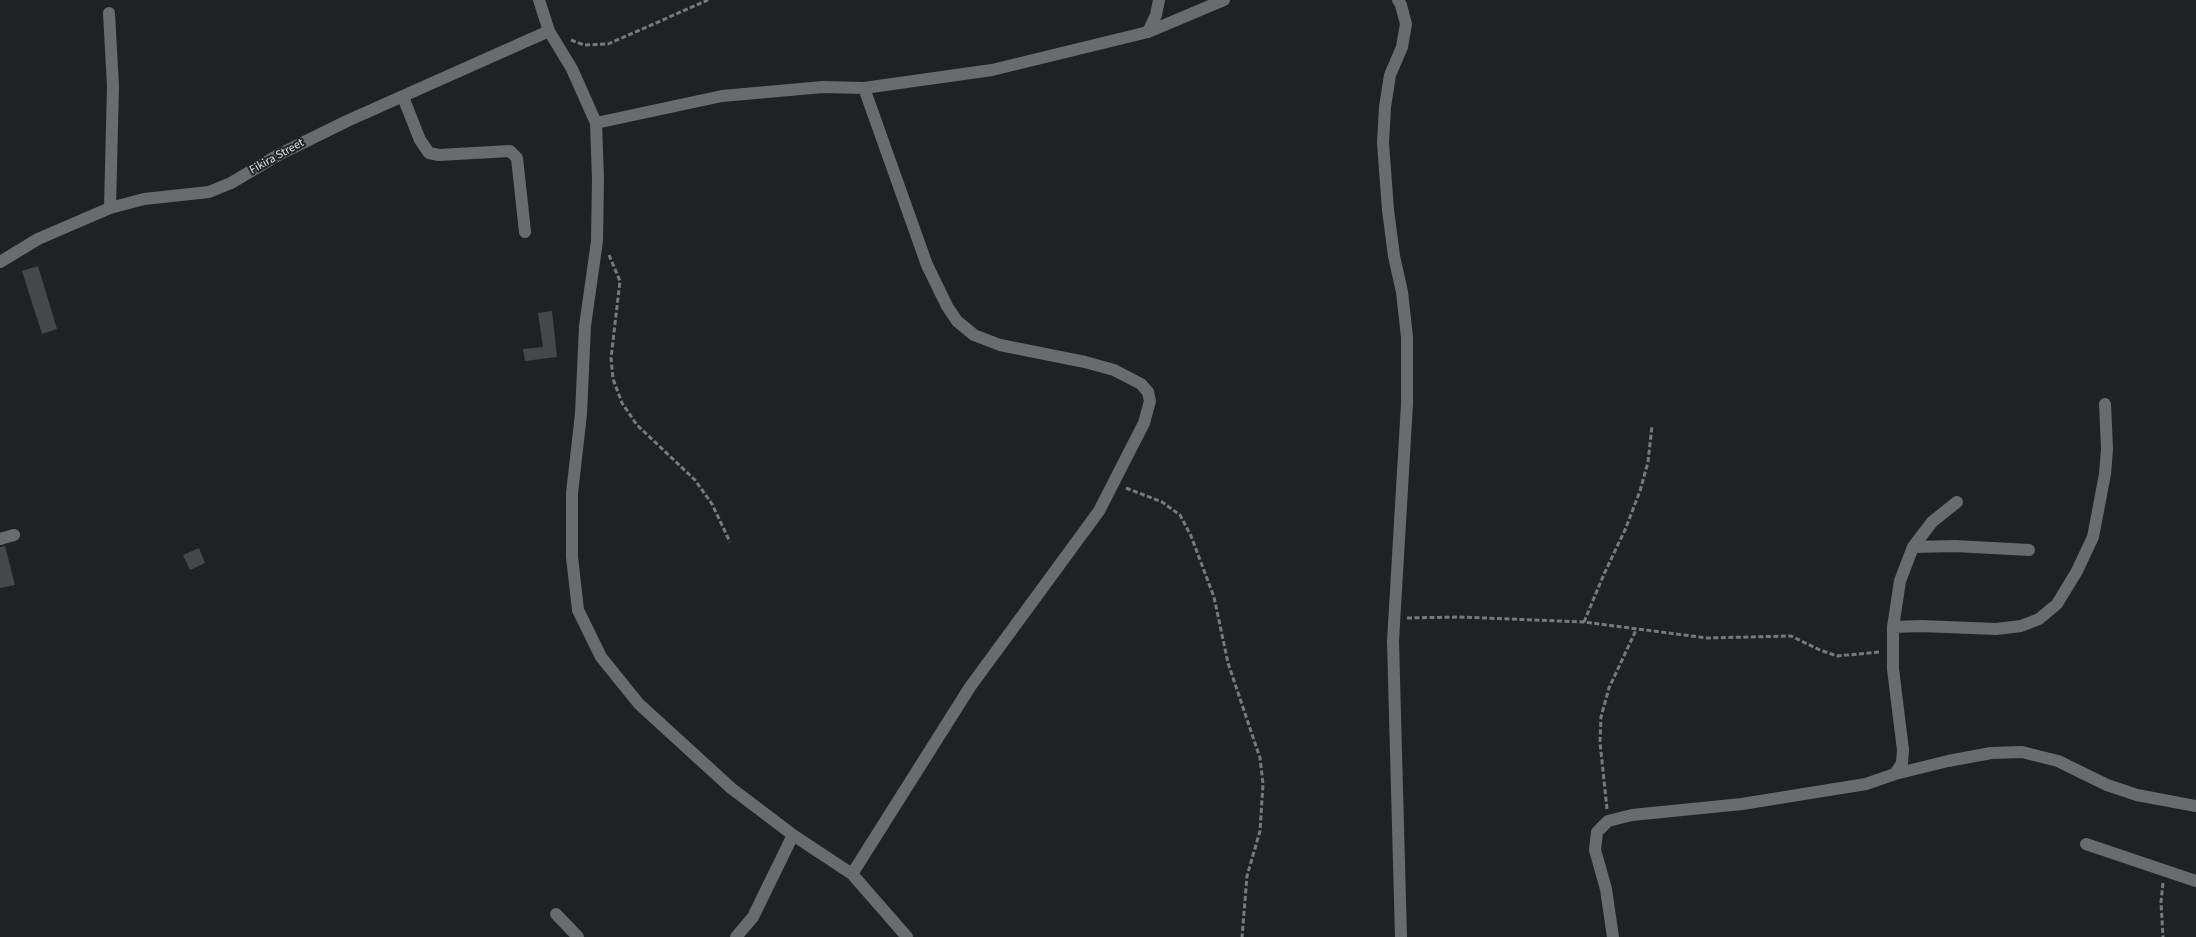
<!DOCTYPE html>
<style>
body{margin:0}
canvas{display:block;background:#1f2124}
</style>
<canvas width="2196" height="937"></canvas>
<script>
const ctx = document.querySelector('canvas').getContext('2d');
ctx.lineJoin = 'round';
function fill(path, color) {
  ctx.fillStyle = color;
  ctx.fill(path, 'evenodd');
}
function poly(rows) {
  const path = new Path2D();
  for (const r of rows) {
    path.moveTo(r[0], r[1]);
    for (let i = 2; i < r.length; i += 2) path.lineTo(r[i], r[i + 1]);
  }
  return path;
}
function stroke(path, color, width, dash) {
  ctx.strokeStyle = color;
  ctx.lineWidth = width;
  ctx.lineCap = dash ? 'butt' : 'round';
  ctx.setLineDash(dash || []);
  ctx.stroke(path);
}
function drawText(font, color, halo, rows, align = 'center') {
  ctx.font = font + ' "Source Sans 3",sans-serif';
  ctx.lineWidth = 4;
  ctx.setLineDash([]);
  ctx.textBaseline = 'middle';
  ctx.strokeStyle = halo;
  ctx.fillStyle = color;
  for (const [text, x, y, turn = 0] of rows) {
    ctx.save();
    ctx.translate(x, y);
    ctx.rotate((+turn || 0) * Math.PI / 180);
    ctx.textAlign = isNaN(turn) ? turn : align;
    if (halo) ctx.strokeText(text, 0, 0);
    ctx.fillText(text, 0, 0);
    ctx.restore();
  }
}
const building = poly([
 [38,266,57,329,42,334,22,271],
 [552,311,557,357,525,361,523,349,543,347,538,313],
 [5,546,15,585,0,588,0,547],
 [199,548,205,563,190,570,183,555]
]);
const path = poly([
 [571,40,584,45,608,44,708,0],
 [609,255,620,281,611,358,613,379,622,403,637,425,695,480,712,504,730,542],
 [1126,488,1162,502,1180,515,1191,536,1214,597,1228,663,1260,758,1263,784,1260,831,1247,876,1242,937],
 [1407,618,1459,617,1584,622,1707,638,1791,636,1820,650,1837,656,1880,652],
 [1584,622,1604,574,1625,530,1640,491,1648,462,1652,426],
 [1607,809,1600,742,1601,717,1609,688,1636,630],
 [2163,883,2161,902,2163,937]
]);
const minor = poly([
 [539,0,549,31,572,69,596,123,598,179,597,241,585,326,581,414,572,493,572,557,578,610,601,657,639,704,731,788,793,835,852,874,907,937],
 [1398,0,1401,5,1406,24,1402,47,1390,75,1385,107,1383,143,1388,210,1394,256,1402,292,1407,337,1407,404,1393,641,1401,937],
 [109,13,113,86,110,208],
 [1148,32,1156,15,1159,0],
 [403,97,420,140,429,153,439,155,510,151,517,158,525,232],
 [596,123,722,96,823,87,864,88,992,70,1148,32,1224,0],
 [0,262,38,239,110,208,144,199,209,192,231,183,280,154,347,121,549,31],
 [0,539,14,535],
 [1913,547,1955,546,2029,550],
 [1893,627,1921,626,1996,629,2021,626,2039,619,2057,604,2077,571,2093,537,2105,474,2107,449,2105,404],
 [1895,774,1948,761,1991,753,2022,752,2058,761,2107,785,2137,795,2196,806],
 [2086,844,2196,881],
 [852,874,970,687,1099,511,1144,423,1150,401,1148,392,1141,384,1114,370,1085,362,1000,345,974,335,957,321,947,306,927,265,864,88],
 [556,914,578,937],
 [736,937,753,917,793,835],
 [1613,937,1606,889,1595,850,1597,832,1608,821,1632,815,1742,804,1866,784,1895,774,1902,763,1903,750,1893,669,1893,627,1900,581,1913,547,1932,522,1957,502]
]);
const streetNames = [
 ["Fikira Street",277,157,-29]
];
fill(building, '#45474b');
stroke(path, '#78797c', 3, [5, 2.5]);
stroke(minor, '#6a6b6c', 12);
drawText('12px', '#e2e3e6', '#1f2124', streetNames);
</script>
